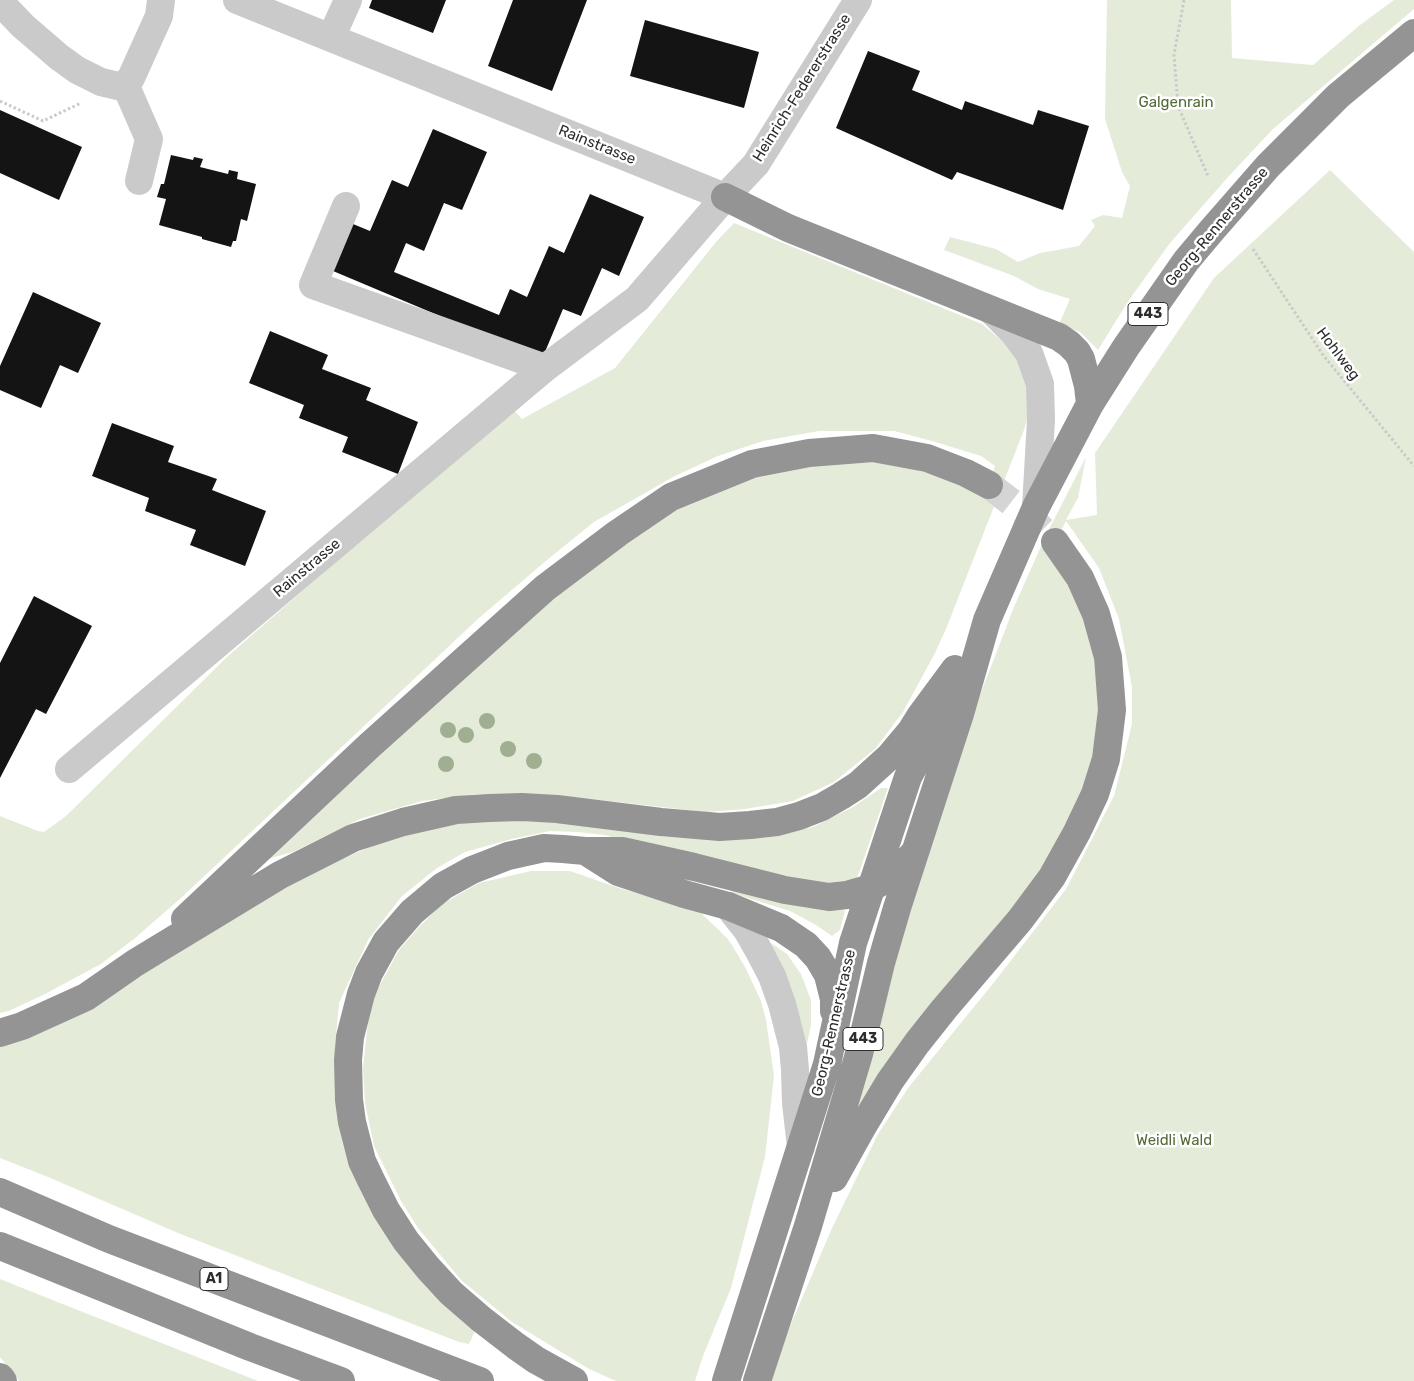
<!DOCTYPE html>
<style>
body{margin:0}
canvas{display:block;background:#fff}
</style>
<canvas width="1414" height="1381"></canvas>
<script>
const ctx = document.querySelector('canvas').getContext('2d');
ctx.lineJoin = 'round';
function fill(path, color) {
  ctx.fillStyle = color;
  ctx.fill(path, 'evenodd');
}
function poly(rows) {
  const path = new Path2D();
  for (const r of rows) {
    path.moveTo(r[0], r[1]);
    for (let i = 2; i < r.length; i += 2) path.lineTo(r[i], r[i + 1]);
  }
  return path;
}
function stroke(path, color, width, dash) {
  ctx.strokeStyle = color;
  ctx.lineWidth = width;
  ctx.lineCap = dash ? 'butt' : 'round';
  ctx.setLineDash(dash || []);
  ctx.stroke(path);
}
function drawText(font, color, halo, rows, align = 'center') {
  ctx.font = font + ' Rubik,sans-serif';
  ctx.lineWidth = 5;
  ctx.setLineDash([]);
  ctx.textBaseline = 'middle';
  ctx.strokeStyle = halo;
  ctx.fillStyle = color;
  for (const [text, x, y, turn = 0] of rows) {
    ctx.save();
    ctx.translate(x, y);
    ctx.rotate((+turn || 0) * Math.PI / 180);
    ctx.textAlign = isNaN(turn) ? turn : align;
    if (halo) ctx.strokeText(text, 0, 0);
    ctx.fillText(text, 0, 0);
    ctx.restore();
  }
}
const green = poly([
 [1107,0,1231,0,1232,58,1313,65,1360,25,1394,0,1414,0,1414,9,1273,129,1229,176,1170,243,1129,300,1098,350,1080,332,1059,324,1070,299,1038,289,1014,276,944,250,950,237,996,249,1018,262,1040,253,1079,246,1095,226,1091,220,1103,215,1122,218,1130,186,1122,172,1105,119],
 [1330,170,1414,252,1414,1381,771,1381,782,1345,832,1228,878,1134,908,1088,995,981,1066,889,1114,796,1132,724,1132,687,1119,619,1099,568,1066,521,1051,551,1081,596,1102,678,1092,774,1054,853,852,1124,892,958,973,713,1014,607,1046,535,1086,457,1078,498,1066,520,1097,515,1095,453,1214,278],
 [734,223,982,324,1014,351,1025,378,1031,406,1024,430,946,629,935,653,903,712,875,749,834,782,793,801,745,809,706,812,554,795,476,794,422,801,360,819,293,852,268,859,269,855,591,560,700,495,800,461,899,460,986,494,995,466,981,456,932,441,894,431,819,431,763,441,718,456,675,476,594,522,547,560,479,618,181,898,134,939,101,964,45,994,9,1011,0,1013,0,816,38,831,44,832,66,816,228,656,433,477,508,403,522,419,615,368,716,242],
 [881,788,888,788,860,870,855,881,828,886,699,858,604,835,577,832,550,831,512,839,465,852,437,868,402,896,368,940,339,1003,335,1048,335,1087,341,1137,348,1162,388,1238,427,1288,476,1329,469,1344,459,1342,178,1233,48,1177,0,1158,0,1044,124,985,166,961,252,906,325,866,370,847,411,833,469,821,540,821,605,827,667,837,744,839,813,827,853,807],
 [531,871,570,871,622,889,683,906,701,913,727,938,732,945,745,967,761,1001,766,1020,774,1076,765,1157,731,1288,703,1356,695,1381,616,1381,589,1369,512,1322,461,1280,418,1228,401,1201,374,1146,365,1103,363,1068,370,1003,399,950,419,927,442,904,479,883],
 [732,889,840,908,845,911,840,930,832,936,816,925,790,911,732,893],
 [771,943,787,954,801,974,811,1000,811,1025,807,1044],
 [0,1279,60,1303,258,1381,19,1381,0,1357]
]);
const building = poly([
 [372,0,446,0,433,33,369,8],
 [513,0,587,0,552,91,488,66],
 [645,20,759,52,744,108,630,76],
 [868,51,920,71,912,90,962,110,965,101,1033,125,1038,110,1089,126,1063,210,957,172,952,180,836,128],
 [0,110,82,147,59,200,0,173],
 [433,129,487,152,462,210,444,203,424,251,406,243,394,272,499,315,510,289,527,297,549,246,564,253,590,194,644,217,619,276,602,268,581,316,563,309,542,359,333,271,353,224,370,231,392,180,408,187],
 [171,155,193,160,194,157,203,159,200,167,228,174,229,170,238,172,237,179,256,184,247,221,241,219,236,241,233,241,231,247,202,239,202,237,159,225,166,199,157,197,161,184,164,184],
 [33,292,101,323,78,373,60,365,41,408,0,390,0,366],
 [270,331,328,355,322,369,371,388,366,400,418,422,398,474,342,452,348,437,299,418,304,405,249,383],
 [112,423,174,446,168,462,217,479,212,490,266,511,245,566,190,545,196,530,145,511,149,498,92,476],
 [34,596,92,626,46,714,36,709,0,778,0,663]
]);
const highwayTunnel = poly([
 [989,485,1024,512,1055,542]
]);
const path = poly([
 [1184,0,1174,55,1178,106,1208,176],
 [0,101,43,121,81,103],
 [1253,249,1323,355,1414,466]
]);
const minor = poly([
 [237,0,725,197],
 [0,2,23,26,59,57,77,70,101,82,118,86,125,84,131,78,159,16,161,0],
 [331,38,348,0],
 [125,84,149,139,139,181],
 [346,206,313,285,545,368],
 [992,311,1014,333,1029,353,1040,384,1041,420,1036,507],
 [69,769,545,368,637,299,725,197,756,164,858,0],
 [728,906,747,930,759,951,772,976,782,1004,793,1047,795,1070,796,1103,801,1147]
]);
const highway = poly([
 [725,197,788,228,1059,337,1069,344,1077,352,1081,359,1088,386,1090,404],
 [585,851,618,872,684,894,728,906,781,928,806,945,818,958,828,975,834,999,834,1011],
 [185,919,369,746,545,588,618,533,671,497,752,464,809,453,873,448,927,458,966,473,989,485],
 [0,1033,22,1026,86,997,135,963,280,875,353,838,403,822,456,810,489,808,522,807,557,809,661,822,720,827,750,825,777,822,799,816,822,807,841,796,858,785,890,756,911,731,921,715,955,669],
 [834,1178,863,1126,890,1081,917,1043,944,1009,1020,920,1052,877,1077,832,1095,794,1106,759,1112,710,1108,657,1096,614,1080,578,1055,542],
 [0,1192,109,1239,480,1381],
 [0,1246,250,1347,341,1381],
 [0,1377,3,1381],
 [574,1381,536,1360,516,1346,481,1319,451,1293,428,1268,406,1241,386,1210,370,1178,362,1161,352,1122,349,1100,348,1060,350,1037,361,994,369,973,386,942,412,912,443,886,472,870,508,856,544,848,563,849,585,851,622,851,694,867,785,890,829,897,847,895,871,888,896,873,913,854],
 [726,1381,827,1064,853,943,908,777,928,741,942,704],
 [757,1381,808,1226,859,1054,881,963,897,908,960,714,987,620,1036,507,1090,404,1126,347,1186,261,1212,230,1268,166,1338,96,1414,33]
]);
const trees = [
 [487,721],
 [448,730],
 [466,735],
 [508,749],
 [534,761],
 [446,764]
];
const shields = [
 [1148,314,40],
 [863,1039,40],
 [214,1279,28]
];
const shieldNames = [
 ["443",1148,314],
 ["443",863,1039],
 ["A1",214,1279]
];
const streetNames = [
 ["Heinrich-Federerstrasse",802,88,-58],
 ["Rainstrasse",597,145,22],
 ["Georg-Rennerstrasse",1217,227,-50],
 ["Hohlweg",1338,354,53],
 ["Rainstrasse",307,568,-40],
 ["Georg-Rennerstrasse",834,1023,-77]
];
const parkNames = [
 ["Galgenrain",1176,103],
 ["Weidli Wald",1174,1141]
];
fill(green, '#e4ecd9');
fill(building, '#141414');
stroke(highwayTunnel, '#d5d5d5', 28, [28, 14]);
stroke(path, '#cacaca', 3, [2.5, 2.5]);
stroke(minor, '#cacaca', 28);
stroke(highway, '#949494', 28);
ctx.fillStyle = '#a0ae91';
for (const [x, y] of trees) {
  ctx.beginPath();
  ctx.arc(x, y, 8, 0, 2 * Math.PI);
  ctx.fill();
}
for (const [x, y, w] of shields) {
  const box = new Path2D();
  box.roundRect(x - w / 2, y - 11.5, w, 23, 4);
  ctx.fillStyle = '#fff';
  ctx.fill(box);
  stroke(box, '#2d2d2d', 1);
}
drawText('bold 14px', '#2d2d2d', null, shieldNames);
drawText('15px', '#2d2d2d', '#fff', streetNames);
drawText('15px', '#536c37', '#fff', parkNames);
</script>
